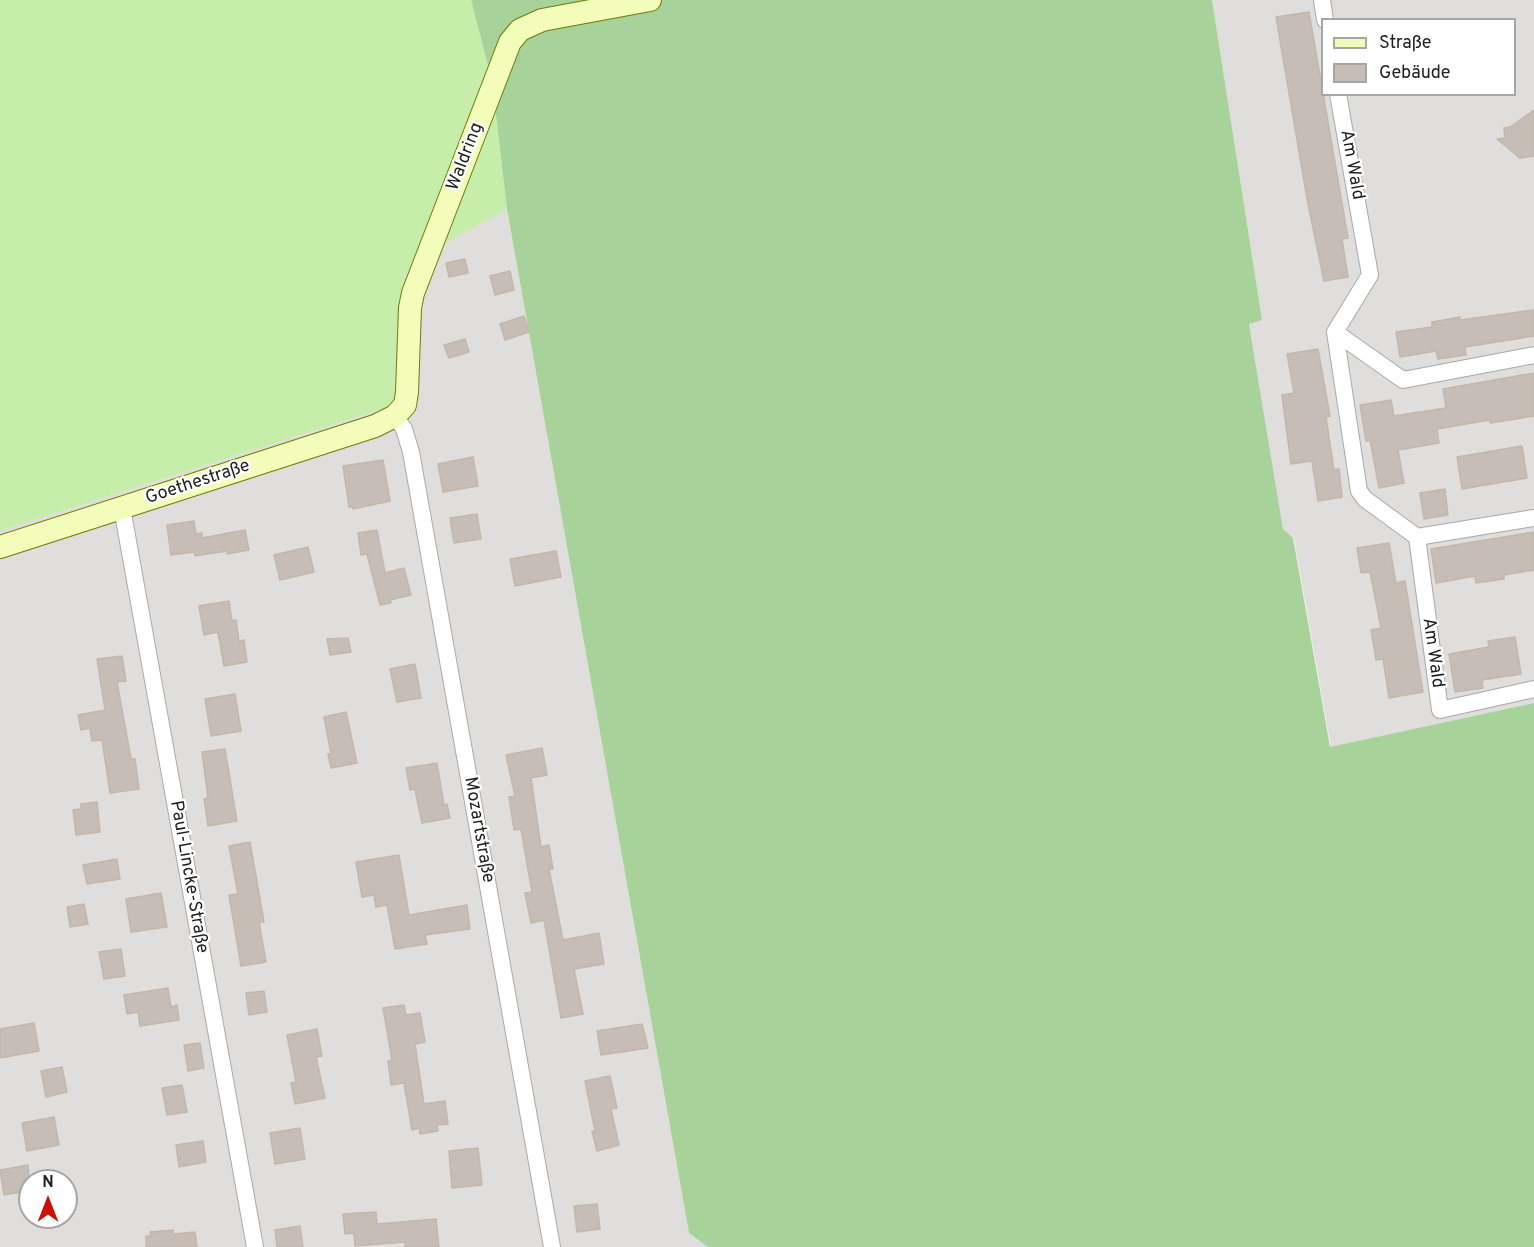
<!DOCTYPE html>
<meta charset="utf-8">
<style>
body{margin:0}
#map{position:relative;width:1534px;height:1247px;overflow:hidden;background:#f1efe7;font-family:Overpass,sans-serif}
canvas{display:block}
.legend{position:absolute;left:1321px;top:18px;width:195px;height:78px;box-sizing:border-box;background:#fff;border:2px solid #a6a6a6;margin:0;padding:8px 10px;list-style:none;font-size:18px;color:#212121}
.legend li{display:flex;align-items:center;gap:12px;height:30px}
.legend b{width:30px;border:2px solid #a6a6a6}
.north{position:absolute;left:18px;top:1169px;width:60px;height:60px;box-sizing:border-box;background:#fff;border:2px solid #a6a6a6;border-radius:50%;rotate:0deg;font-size:16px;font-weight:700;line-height:24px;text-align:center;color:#212121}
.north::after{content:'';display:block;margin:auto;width:21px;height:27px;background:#d10f00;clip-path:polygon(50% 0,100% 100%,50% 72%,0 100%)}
</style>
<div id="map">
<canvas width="1534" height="1247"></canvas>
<ul class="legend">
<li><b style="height:8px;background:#f4fcba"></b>Straße</li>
<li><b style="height:16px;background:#c6beb6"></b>Gebäude</li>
</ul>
<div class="north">N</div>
</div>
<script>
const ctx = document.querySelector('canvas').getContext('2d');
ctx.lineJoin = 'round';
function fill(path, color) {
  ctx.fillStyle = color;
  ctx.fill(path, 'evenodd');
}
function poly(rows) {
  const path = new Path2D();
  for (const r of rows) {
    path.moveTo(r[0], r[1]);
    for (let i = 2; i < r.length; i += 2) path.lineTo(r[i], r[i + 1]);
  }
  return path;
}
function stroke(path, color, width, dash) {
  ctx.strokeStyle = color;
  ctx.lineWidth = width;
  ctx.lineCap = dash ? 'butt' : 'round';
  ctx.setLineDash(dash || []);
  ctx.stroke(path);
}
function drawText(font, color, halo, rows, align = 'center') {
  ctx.font = font + ' Overpass,sans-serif';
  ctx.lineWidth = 4.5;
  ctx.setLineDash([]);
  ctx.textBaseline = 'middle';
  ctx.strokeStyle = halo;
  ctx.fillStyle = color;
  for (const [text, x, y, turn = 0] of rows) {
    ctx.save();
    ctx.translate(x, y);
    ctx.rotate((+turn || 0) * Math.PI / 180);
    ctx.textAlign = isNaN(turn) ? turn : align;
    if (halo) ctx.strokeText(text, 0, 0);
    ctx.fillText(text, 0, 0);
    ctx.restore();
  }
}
const residential = poly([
 [1212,0,1534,0,1534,703,1331,747,1294,538,1283,530,1249,323,1262,320],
 [1322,20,1514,20,1514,94,1322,94],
 [507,209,689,1233,708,1247,0,1247,0,531,397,404,398,317,406,274,448,242],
 [30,1181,66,1181,66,1217,30,1217]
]);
const grass = poly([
 [0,0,471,0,492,81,507,209,448,242,406,274,398,317,397,404,0,531]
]);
const forest = poly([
 [471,0,1212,0,1262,320,1249,324,1283,529,1293,538,1330,747,1534,703,1534,1247,708,1247,689,1233,507,209,492,81]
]);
const building = poly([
 [1309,12,1348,238,1342,239,1348,277,1324,281,1308,204,1276,17,1309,12],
 [1534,110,1534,156,1520,158,1497,139,1505,138,1504,128,1510,127,1534,110],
 [465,259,468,273,449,277,446,263,465,259],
 [510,271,514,290,495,295,490,276,510,271],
 [1534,310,1534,336,1465,347,1466,355,1438,359,1436,351,1400,357,1396,332,1432,327,1432,322,1460,317,1460,320,1534,310],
 [524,316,529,332,505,340,500,324,524,316],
 [465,339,469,352,449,358,444,345,465,339],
 [1318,349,1330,416,1326,417,1334,470,1339,469,1342,497,1318,501,1312,461,1291,464,1282,395,1294,393,1287,354,1318,349],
 [1534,373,1534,416,1490,423,1490,420,1437,429,1439,443,1398,450,1404,483,1379,488,1370,440,1366,441,1360,405,1391,400,1394,416,1446,408,1443,389,1534,373],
 [1522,446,1527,478,1462,489,1457,457,1522,446],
 [473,457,478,486,443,492,438,464,473,457],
 [383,460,390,501,353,509,353,507,349,507,343,466,383,460],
 [1445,489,1448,515,1424,519,1420,493,1445,489],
 [477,514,481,539,454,543,450,518,477,514],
 [194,521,196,534,202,533,202,538,245,530,249,550,227,554,227,551,195,556,194,552,171,555,167,525,194,521],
 [377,530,385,573,404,568,411,595,390,600,391,603,380,605,367,554,361,555,358,533,377,530],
 [1534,532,1534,570,1504,575,1504,579,1476,583,1475,576,1436,583,1431,549,1534,532],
 [1389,543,1396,583,1405,581,1423,692,1389,698,1383,659,1376,660,1371,630,1381,628,1370,572,1361,573,1357,548,1389,543],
 [308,547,314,572,280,580,274,555,308,547],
 [556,551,561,577,515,586,510,559,556,551],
 [229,601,232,621,236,620,239,641,244,640,247,662,224,666,218,632,204,635,199,606,229,601],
 [1515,637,1521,674,1482,680,1483,688,1455,692,1449,654,1489,647,1488,641,1515,637],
 [348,638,351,652,330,655,327,639,348,638],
 [122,656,126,681,117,682,131,759,135,759,139,789,110,793,102,740,92,741,90,728,81,730,78,715,105,710,97,659,122,656],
 [415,664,421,698,397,702,390,669,415,664],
 [235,694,241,731,211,736,205,699,235,694],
 [346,712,357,763,331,768,328,754,331,754,324,717,346,712],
 [542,748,547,775,531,778,541,847,549,845,553,869,549,869,563,940,599,933,604,964,574,969,583,1014,561,1018,544,920,531,923,525,893,532,892,521,829,514,830,509,797,515,796,506,755,542,748],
 [225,749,237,821,208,826,204,799,208,798,202,752,225,749],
 [437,763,444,805,447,804,450,818,422,823,415,789,410,790,406,768,437,763],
 [97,802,100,832,76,835,73,810,81,809,81,804,97,802],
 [250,842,264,922,259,922,266,962,241,966,229,895,238,894,229,846,250,842],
 [399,855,409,915,467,905,470,929,425,935,427,944,395,949,387,905,376,907,374,895,362,897,356,862,399,855],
 [117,859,120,879,87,884,83,865,117,859],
 [161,893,167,927,131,932,126,899,161,893],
 [84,904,88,924,70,927,67,907,84,904],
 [121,949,125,976,104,979,99,952,121,949],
 [168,988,171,1007,177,1005,179,1020,140,1026,138,1012,127,1014,124,995,168,988],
 [264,991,267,1012,249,1015,246,993,264,991],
 [404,1005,406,1015,420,1013,425,1042,415,1044,424,1104,445,1101,448,1124,437,1125,438,1131,420,1134,419,1128,412,1130,404,1083,391,1085,388,1061,392,1060,383,1008,404,1005],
 [34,1023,39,1051,0,1058,0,1029,34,1023],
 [642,1024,648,1048,601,1055,597,1031,642,1024],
 [317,1029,322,1056,316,1057,325,1098,295,1104,291,1083,296,1082,287,1035,317,1029],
 [200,1043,204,1068,188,1071,184,1045,200,1043],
 [62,1067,67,1092,46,1097,41,1071,62,1067],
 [610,1076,617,1108,611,1109,619,1145,597,1151,592,1131,595,1131,585,1081,610,1076],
 [182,1085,187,1112,167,1115,162,1088,182,1085],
 [54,1117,59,1145,27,1151,22,1123,54,1117],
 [300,1128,305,1159,275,1164,270,1133,300,1128],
 [203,1141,206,1162,179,1167,176,1145,203,1141],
 [478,1148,482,1185,452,1188,449,1151,478,1148],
 [28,1165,30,1190,4,1195,0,1170,28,1165],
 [597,1204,600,1229,577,1232,574,1206,597,1204],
 [376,1212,377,1224,436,1219,439,1247,405,1247,405,1242,355,1246,354,1233,345,1234,343,1214,376,1212],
 [300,1226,303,1247,277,1247,275,1230,300,1226],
 [173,1230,174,1234,195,1232,197,1247,146,1247,146,1236,151,1236,150,1232,173,1230]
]);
const street = poly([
 [1322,0,1325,20],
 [1338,94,1370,275,1335,332,1359,491,1365,499,1417,537,1440,710,1534,689],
 [1335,332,1403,380,1534,355],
 [395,416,404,429,411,452,552,1247],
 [120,508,124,519,255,1247],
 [1417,537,1534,518]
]);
const secondary = poly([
 [0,547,375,426,395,416,405,405,407,392,410,308,413,293,510,42,520,30,542,20,650,0]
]);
const streetNames = [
 ["Waldring",466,157,-69],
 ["Am Wald",1351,165,80],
 ["Goethestraße",198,483,-18],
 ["Am Wald",1432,653,82],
 ["Mozartstraße",478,830,80],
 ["Paul-Lincke-Straße",188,877,80]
];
fill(residential, '#dfdedd');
fill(grass, '#c7edab');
fill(forest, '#a7d29a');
fill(building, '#c6beb6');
stroke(building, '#c4b6a8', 1.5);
stroke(street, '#a8a8a8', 18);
stroke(secondary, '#687f01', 24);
stroke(street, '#fff', 16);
stroke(secondary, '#f4fcba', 22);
drawText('18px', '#212121', '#fff', streetNames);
</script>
